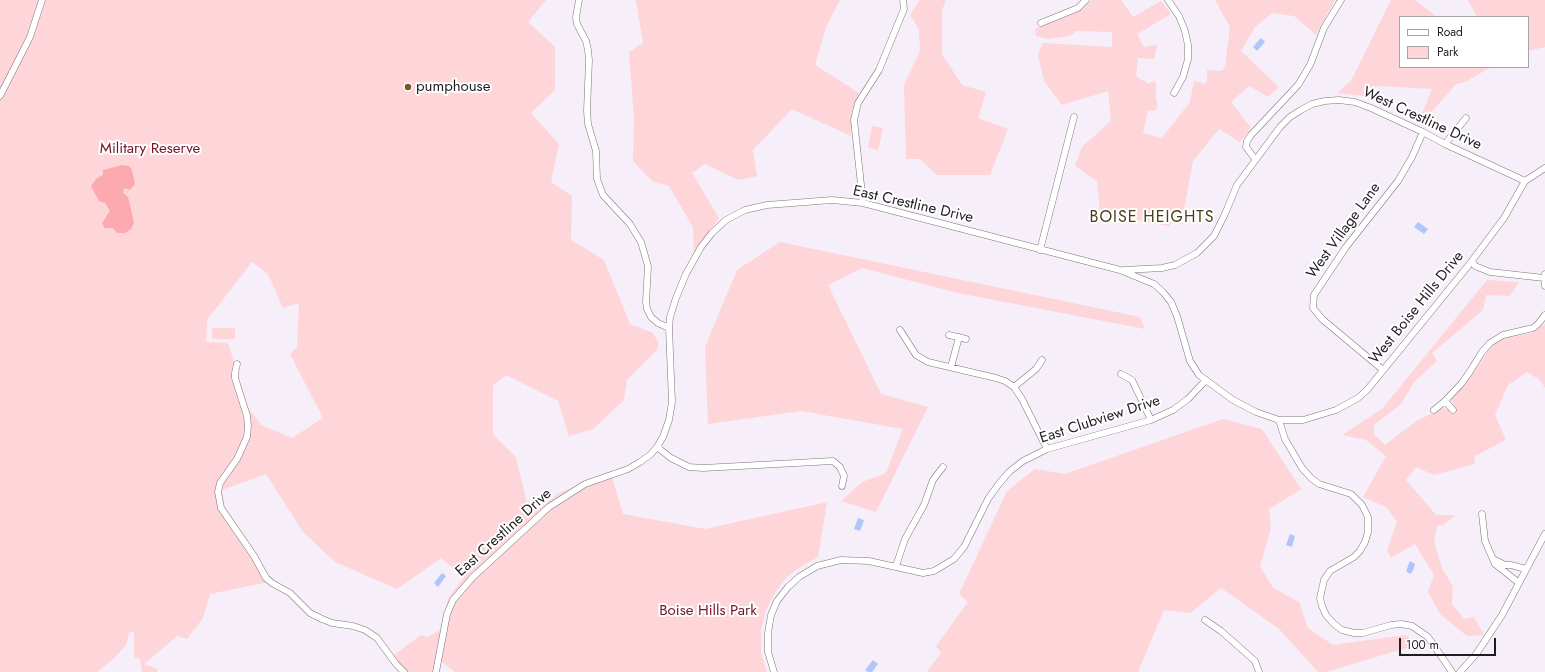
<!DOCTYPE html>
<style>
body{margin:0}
#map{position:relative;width:1545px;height:672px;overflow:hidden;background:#f6eef8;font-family:Jost,sans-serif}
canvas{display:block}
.legend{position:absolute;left:1399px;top:16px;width:130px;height:52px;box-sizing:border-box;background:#fff;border:1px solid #a6a5a6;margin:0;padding:5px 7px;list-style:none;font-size:12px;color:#201d21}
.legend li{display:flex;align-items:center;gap:8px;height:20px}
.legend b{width:20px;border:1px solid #a6a5a6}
.scale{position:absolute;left:1399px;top:638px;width:97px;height:18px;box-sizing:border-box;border:2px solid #201d21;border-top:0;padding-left:5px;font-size:12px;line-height:14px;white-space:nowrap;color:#201d21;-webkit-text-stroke:3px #fff;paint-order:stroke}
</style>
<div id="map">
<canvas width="1545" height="672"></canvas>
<ul class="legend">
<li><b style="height:5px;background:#fff"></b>Road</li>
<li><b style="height:11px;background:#fed5d8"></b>Park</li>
</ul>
<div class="scale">100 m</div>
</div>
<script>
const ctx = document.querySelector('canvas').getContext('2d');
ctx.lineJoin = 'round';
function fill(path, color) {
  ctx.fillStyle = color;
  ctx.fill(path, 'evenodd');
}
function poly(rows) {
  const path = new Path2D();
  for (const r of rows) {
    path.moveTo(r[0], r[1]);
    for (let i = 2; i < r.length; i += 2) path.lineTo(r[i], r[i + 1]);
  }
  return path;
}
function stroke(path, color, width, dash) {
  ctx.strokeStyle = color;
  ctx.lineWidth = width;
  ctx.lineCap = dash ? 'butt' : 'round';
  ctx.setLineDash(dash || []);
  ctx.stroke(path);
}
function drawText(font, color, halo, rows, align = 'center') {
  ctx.font = font + ' Jost,sans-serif';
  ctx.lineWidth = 4;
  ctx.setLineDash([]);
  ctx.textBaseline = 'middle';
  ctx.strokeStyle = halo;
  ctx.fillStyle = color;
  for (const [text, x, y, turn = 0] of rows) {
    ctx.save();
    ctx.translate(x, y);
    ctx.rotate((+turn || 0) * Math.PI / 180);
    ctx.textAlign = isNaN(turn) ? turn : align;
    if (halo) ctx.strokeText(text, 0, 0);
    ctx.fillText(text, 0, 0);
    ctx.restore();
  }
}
const green = poly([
 [0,0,546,0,528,22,555,47,555,90,531,113,559,144,551,182,572,196,571,240,604,260,630,324,653,333,659,344,657,350,627,380,624,400,593,429,569,436,558,401,506,375,493,385,493,435,516,457,530,516,559,493,610,471,623,514,705,529,827,502,818,557,796,570,787,577,776,591,766,610,761,630,761,653,767,672,455,672,442,662,433,672,400,672,397,670,389,659,421,635,428,637,440,630,449,597,464,577,441,558,397,589,335,562,303,532,266,474,222,490,224,505,256,553,265,574,273,581,210,594,203,618,187,639,177,636,144,664,157,669,157,672,142,672,140,659,134,657,134,631,129,633,126,645,113,659,97,672,0,672],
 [252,262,268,274,283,308,299,303,297,347,290,354,323,418,292,438,261,425,249,409,228,343,206,342,207,320],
 [636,0,840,0,826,27,815,65,859,93,852,113,851,136,792,109,753,150,757,176,738,180,705,164,692,173,719,218,694,252,693,227,669,186,653,182,633,161,634,118,629,52,643,43],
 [920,0,946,0,942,10,942,54,962,85,986,92,978,118,1008,129,990,175,937,175,920,159,906,159,904,85,920,51,919,29,910,15],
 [1092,0,1121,0,1133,17,1161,1,1171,14,1137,34,1144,47,1157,45,1154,59,1138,58,1136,76,1149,84,1153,81,1156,83,1156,101,1158,105,1155,111,1148,110,1143,133,1162,138,1190,102,1194,81,1205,84,1207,81,1207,70,1222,71,1225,66,1230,27,1215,0,1335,0,1316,35,1294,16,1272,13,1255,27,1241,51,1279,87,1268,97,1249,86,1231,102,1251,128,1240,142,1219,129,1193,161,1183,214,1168,226,1100,213,1097,181,1075,166,1082,147,1111,121,1108,91,1062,105,1044,81,1038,55,1043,43,1112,47,1112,32,1076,31,1070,36,1048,39,1036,36,1035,29,1082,10],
 [1391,0,1415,0,1437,17,1400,17,1400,67,1491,67,1465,82,1456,84,1423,122,1419,121,1432,89,1378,86,1364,96,1337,93,1351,81],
 [1468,0,1545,0,1545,47,1528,51,1528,17,1477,17],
 [872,126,883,128,878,150,868,148],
 [780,242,1140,317,1145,329,958,293,862,268,828,285,881,394,928,407,876,512,841,501,862,482,886,473,903,429,801,411,708,424,705,347,737,270],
 [1487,280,1519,282,1510,296,1486,295,1483,310,1432,353,1437,361,1414,382,1401,404,1374,425,1374,434,1385,445,1415,422,1442,408,1452,411,1455,408,1451,399,1468,380,1492,346,1505,338,1532,333,1545,324,1545,388,1540,380,1527,372,1508,385,1495,415,1506,440,1475,456,1474,464,1434,475,1416,467,1406,480,1436,515,1456,515,1443,525,1437,526,1434,542,1442,568,1453,587,1452,604,1464,619,1474,617,1484,635,1467,636,1440,614,1428,592,1434,575,1415,544,1391,558,1387,550,1397,522,1386,507,1363,497,1386,456,1366,440,1342,435,1382,409],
 [212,328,235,328,235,339,212,339],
 [1223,419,1262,429,1301,489,1269,509,1271,528,1260,566,1273,588,1299,602,1308,628,1333,645,1406,635,1416,645,1326,672,1318,672,1279,629,1221,588,1190,613,1164,610,1138,672,927,672,941,653,936,646,968,602,959,594,1007,491,1035,469,1065,474]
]);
const forest = poly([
 [122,165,129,166,132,170,135,184,130,190,124,188,123,193,128,197,134,223,131,229,125,233,117,233,113,228,105,228,102,223,110,211,105,203,99,201,91,186,96,179,103,175,103,170]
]);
const water = poly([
 [1261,38,1265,42,1257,51,1253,47],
 [1418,222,1428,229,1424,234,1414,227],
 [858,518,864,520,860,531,854,529],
 [1290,534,1295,536,1292,547,1286,545],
 [1410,561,1415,564,1413,571,1410,574,1406,571],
 [442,573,446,576,438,587,434,583],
 [873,660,878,664,872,672,868,672,865,670]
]);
const street = poly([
 [579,0,576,17,577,24,586,41,588,50,589,60,587,111,588,124,596,151,597,179,603,195,630,224,641,242,648,266,646,302,647,309,651,317,658,323,669,328],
 [1168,0,1179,16,1185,31,1188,45,1188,59,1183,77,1174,93],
 [1041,23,1078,8,1086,0],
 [0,96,30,37,42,0],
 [1445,144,1466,118],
 [1255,159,1246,147,1247,141,1251,135,1298,85,1310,65,1324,28,1341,0],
 [863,203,854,120,858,103,879,70,904,9,903,0],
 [1040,250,1074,117],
 [1472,261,1475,266,1490,272,1544,278],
 [1124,270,1162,268,1175,265,1197,253,1214,236,1225,214,1237,185,1280,127,1290,117,1301,110,1312,104,1325,101,1339,100,1355,102,1371,108,1423,132,1445,144,1525,181],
 [1545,274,1545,286],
 [900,330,916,355,928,362,996,378,1005,381,1014,387,1022,399,1047,449],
 [949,335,966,339],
 [237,364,235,373,235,378,247,416,248,426,247,437,237,459,220,483,218,492,221,508,254,556,266,578,272,583,290,593,310,613,322,619,332,623,353,626,365,630,377,638,396,664,404,672],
 [951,367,959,337],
 [1383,370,1322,319,1313,308,1314,295,1346,247,1398,181,1412,157,1423,132],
 [1121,374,1132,380,1151,420],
 [1014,387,1036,369,1042,360],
 [1445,401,1453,410],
 [1434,410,1445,401,1461,384,1469,373,1482,352,1490,343,1503,335,1533,328,1538,324,1545,315],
 [1279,420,1285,439,1302,468,1311,478,1319,484,1351,494,1362,505,1368,517,1368,532,1365,542,1360,551,1354,557,1330,571,1324,580,1320,598,1322,606,1326,615,1334,624,1342,630,1354,633,1363,633,1391,625,1401,624,1412,626,1428,637,1452,672],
 [657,447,671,458,689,467,703,468,833,461,840,467,844,476,842,486],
 [1482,514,1485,541,1495,564,1519,583],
 [1493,559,1505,565,1511,565,1526,569],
 [896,566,905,539,924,505,933,480,943,467],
 [1205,620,1221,631,1255,661,1259,672],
 [436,672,447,614,453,600,473,577,549,507,585,484,628,469,640,462,650,455,657,447,663,437,669,420,672,402,669,328,670,317,676,298,686,274,701,247,712,233,726,220,745,210,767,205,832,200,863,203,1120,270,1154,284,1163,292,1171,302,1177,316,1190,361,1199,375,1233,400,1256,412,1279,420,1303,420,1336,410,1358,398,1367,390,1468,266,1504,218,1525,181,1545,168],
 [774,672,768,652,768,633,771,615,777,601,788,587,799,577,817,566,841,560,869,561,923,573,934,571,954,559,964,547,988,499,998,485,1009,472,1023,461,1047,449,1151,420,1173,410,1188,399,1206,380],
 [1460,672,1477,653,1502,615,1545,534]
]);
const markers = [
 [408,87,4,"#6d5e2b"]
];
const poiNames = [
 ["pumphouse",416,87]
];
const streetNames = [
 ["West Crestline Drive",1422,119,25],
 ["East Crestline Drive",913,205,13],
 ["West Village Lane",1344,231,-54],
 ["West Boise Hills Drive",1417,308,-51],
 ["East Clubview Drive",1100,420,-18],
 ["East Crestline Drive",504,533,-42]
];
const parkNames = [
 ["Military Reserve",150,149],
 ["Boise Hills Park",708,611]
];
const neighbourhoodNames = [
 ["BOISE HEIGHTS",1152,218]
];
fill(green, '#fed5d8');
fill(forest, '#fca9b0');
fill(water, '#afc5fb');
stroke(street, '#7c757d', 7);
stroke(street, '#fff', 6);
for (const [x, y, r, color] of markers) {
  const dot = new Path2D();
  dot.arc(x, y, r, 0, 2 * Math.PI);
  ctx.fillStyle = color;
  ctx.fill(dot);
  stroke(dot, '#fff', 1.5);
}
drawText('15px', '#201d21', '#fff', poiNames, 'left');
drawText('15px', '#201d21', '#fff', streetNames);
drawText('15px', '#74142a', '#fff', parkNames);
ctx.letterSpacing = '1px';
drawText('16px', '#483d14', '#fff', neighbourhoodNames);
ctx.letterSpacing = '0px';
</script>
